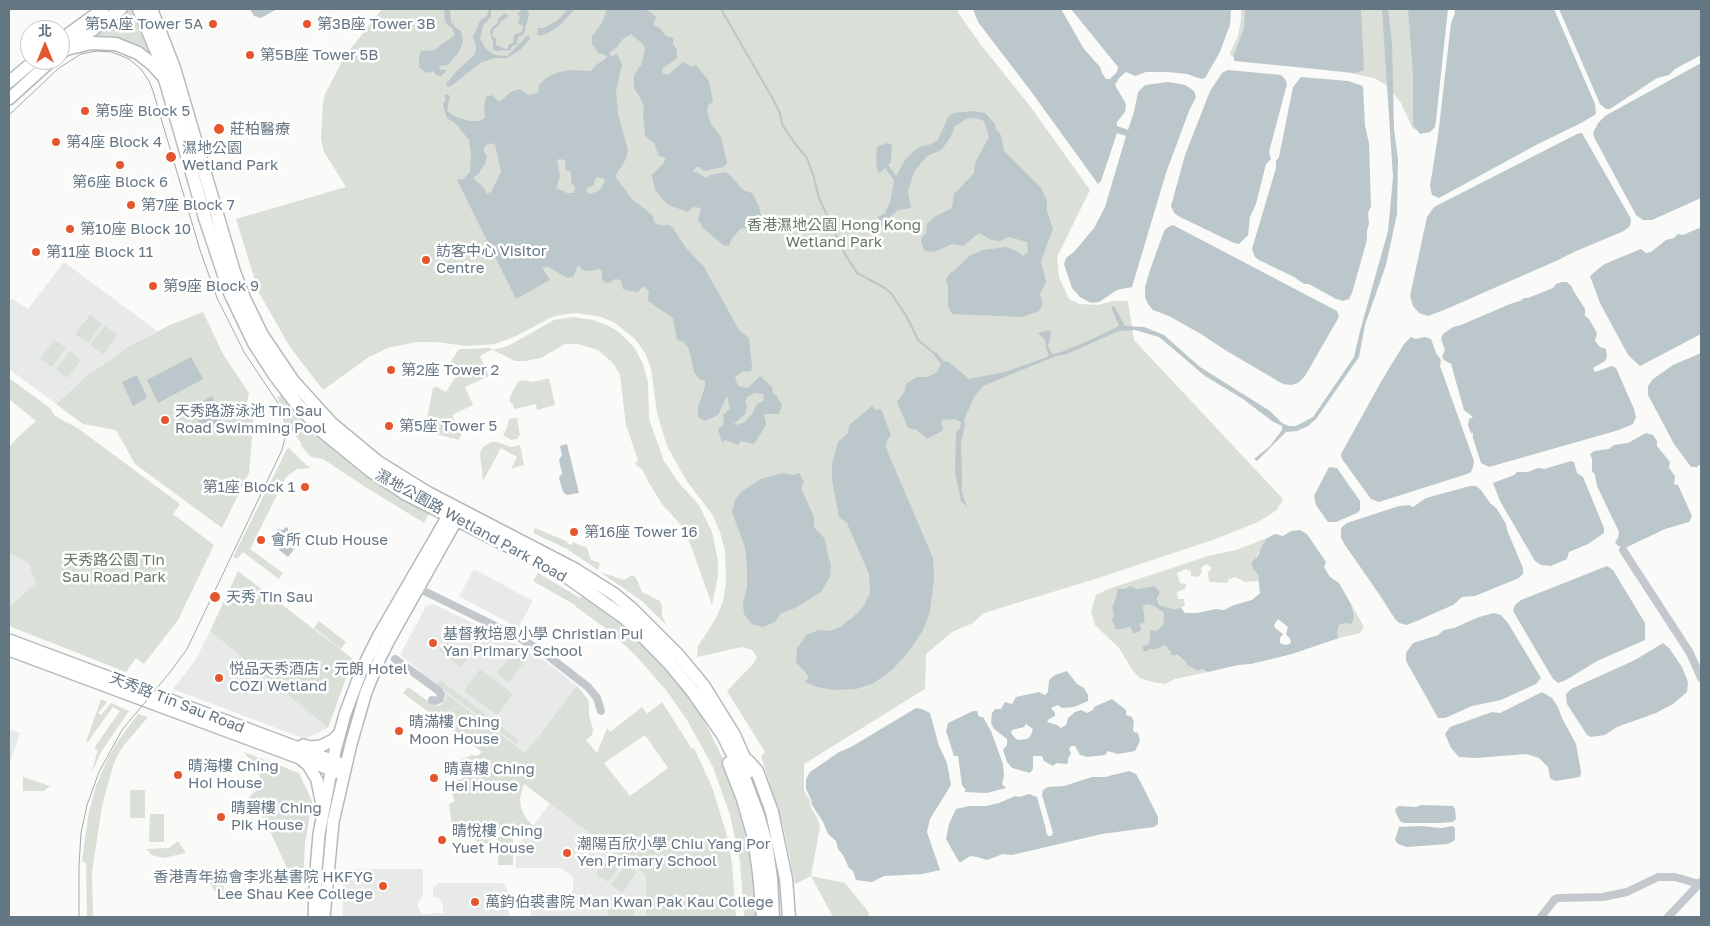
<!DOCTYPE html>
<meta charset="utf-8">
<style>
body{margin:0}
#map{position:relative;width:1710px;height:926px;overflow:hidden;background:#fafaf8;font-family:"Golos Text","Noto Sans TC",sans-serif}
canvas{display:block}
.frame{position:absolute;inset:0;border:10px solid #657683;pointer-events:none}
.north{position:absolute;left:20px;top:20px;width:50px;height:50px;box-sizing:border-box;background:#fff;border:1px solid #c1c8cd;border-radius:50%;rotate:0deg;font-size:14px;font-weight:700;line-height:20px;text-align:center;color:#657683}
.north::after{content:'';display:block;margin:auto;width:18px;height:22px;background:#e4572e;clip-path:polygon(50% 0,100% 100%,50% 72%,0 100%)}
</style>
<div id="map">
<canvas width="1710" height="926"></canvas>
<div class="frame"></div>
<div class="north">北</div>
</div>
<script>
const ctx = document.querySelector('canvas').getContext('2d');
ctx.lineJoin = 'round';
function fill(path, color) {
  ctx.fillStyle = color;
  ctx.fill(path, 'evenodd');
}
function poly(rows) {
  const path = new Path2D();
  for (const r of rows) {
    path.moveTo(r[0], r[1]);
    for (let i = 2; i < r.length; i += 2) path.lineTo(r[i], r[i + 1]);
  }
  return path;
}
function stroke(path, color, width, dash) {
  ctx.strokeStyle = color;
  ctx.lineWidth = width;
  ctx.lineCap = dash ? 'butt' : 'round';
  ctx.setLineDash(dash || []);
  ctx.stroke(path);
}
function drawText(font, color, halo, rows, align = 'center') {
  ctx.font = font + ' "Golos Text","Noto Sans TC",sans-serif';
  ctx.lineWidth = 5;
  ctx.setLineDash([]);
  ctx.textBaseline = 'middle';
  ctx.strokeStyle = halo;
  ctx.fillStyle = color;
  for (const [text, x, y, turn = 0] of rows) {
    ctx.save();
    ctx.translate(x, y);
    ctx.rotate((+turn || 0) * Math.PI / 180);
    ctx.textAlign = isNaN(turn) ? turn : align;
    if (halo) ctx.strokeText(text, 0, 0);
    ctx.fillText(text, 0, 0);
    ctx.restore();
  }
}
const built = poly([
 [64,262,157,331,129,346,102,364,71,389,56,404,9,369,9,299,13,299,28,309],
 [9,553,28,563,36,583,9,607],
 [474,569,533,601,518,628,459,596],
 [433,604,517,644,548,663,577,686,525,753,418,672,419,670,400,655,426,606],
 [210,631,226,644,328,728,305,739,173,689,195,661],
 [9,729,20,733,9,766],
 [550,803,646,875,646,917,531,917,531,892,573,892,573,877,560,868,516,868,516,848],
 [342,869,423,869,423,895,417,906,422,914,443,913,443,906,438,897,433,897,433,886,437,886,437,883,503,883,509,893,509,917,343,917]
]);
const green = poly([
 [128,9,132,9,134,13,151,59,85,39],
 [382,9,957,9,959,14,981,45,1030,106,1090,190,1057,257,1059,277,1069,299,1080,304,1098,305,1113,301,1128,301,1134,340,1283,499,1277,510,1258,522,1213,540,1095,579,984,613,973,623,952,632,926,654,925,689,804,764,804,791,810,800,811,808,818,819,820,827,811,876,845,883,867,910,870,917,833,917,811,876,795,884,784,829,761,756,765,752,727,691,753,664,757,657,752,650,742,647,697,657,698,646,715,620,723,602,726,582,725,551,720,532,712,514,686,480,667,446,657,413,651,368,645,353,635,339,615,323,601,317,577,313,560,315,552,317,514,337,495,344,466,346,436,342,417,342,388,348,369,357,323,390,290,347,259,293,236,219,346,187,324,152,321,139,323,103,325,94,345,56],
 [1241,9,1437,9,1422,131,1413,129,1401,103,1388,86,1374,78,1349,73,1235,58,1231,56,1230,53,1238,36,1241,20],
 [203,312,223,354,249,393,246,409,251,410,254,415,249,473,222,528,135,464,116,430,83,424,56,404,86,376,129,346,172,324],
 [90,315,102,324,88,343,75,334],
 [573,317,593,320,611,327,620,333,634,347,643,364,648,383,649,419,664,461,679,483,699,505,712,532,718,561,718,576,712,605,691,546,681,525,662,504,649,483,642,469,635,464,638,460,626,425,620,375,613,363,598,350,578,344,565,344,541,358,525,361,515,361,493,350,489,351,480,356,489,376,465,387,473,405,452,415,462,436,460,436,459,440,428,432,425,429,433,388,437,387,446,392,458,373,448,366,459,349,490,348,493,350,508,346,554,320],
 [105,326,117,335,103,354,90,345],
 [55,340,66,348,52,367,40,358],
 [70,351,81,360,67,378,56,370],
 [9,378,50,408,55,416,79,429,180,504,173,514,214,545,178,620,144,664,136,658,126,672,9,626,9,607,36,583,28,563,9,553,9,447,18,437,36,421,9,399],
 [549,378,555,405,537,410,536,404,514,409,513,404,510,402,510,397,518,382,522,380,533,382],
 [284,393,429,514,424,523,367,488,329,463,323,459,311,457,301,446,301,443,290,428,287,427,284,410,277,398],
 [517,418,520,435,517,439,511,440,503,435,507,428,509,419],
 [491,442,497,442,511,447,520,445,524,465,511,469,517,457,501,448,483,481,480,453,483,447],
 [288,447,306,465,311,468,297,469,286,477,250,549,283,573,279,579,243,552,237,559,233,557],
 [535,528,566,541,569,544,572,545,573,542,587,548,591,560,600,563,598,570,567,549,533,533],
 [1267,538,1261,547,1252,567,1258,575,1258,581,1245,582,1235,577,1229,579,1227,583,1209,582,1208,573,1212,568,1206,564,1201,568,1202,572,1198,577,1191,576,1191,571,1186,569,1177,573,1180,583,1186,584,1186,588,1177,592,1178,599,1184,599,1185,605,1181,608,1173,609,1159,605,1154,586,1137,589,1117,589,1116,598,1112,607,1122,629,1130,627,1134,633,1140,630,1140,624,1145,623,1143,606,1146,603,1154,606,1164,613,1163,625,1156,631,1149,633,1149,644,1143,646,1149,649,1157,649,1165,645,1171,652,1185,661,1187,665,1198,671,1202,669,1208,672,1175,679,1165,684,1152,682,1140,678,1133,671,1119,648,1095,625,1091,611,1096,595,1108,589,1208,556,1236,550],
 [238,571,353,659,328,728,210,631],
 [600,572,624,580,632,575,636,578,642,592,660,601,662,606,662,616,667,626,642,601],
 [538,573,580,598,583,595,621,622,652,652,690,697,701,714,729,771,748,832,756,894,757,917,744,917,740,862,730,815,713,767,687,720,666,690,635,655,612,633,575,606,575,605,533,581],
 [1351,604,1364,627,1360,633,1339,638,1337,633,1339,625,1347,623,1354,617],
 [319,621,346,642,341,649,314,628],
 [447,639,470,656,461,667,439,650],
 [515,651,526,659,509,682,497,673],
 [480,669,513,694,497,715,464,691],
 [440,680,519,740,516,744,437,684],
 [577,686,586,697,589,702,589,715,593,729,592,735,586,740,597,753,607,728,610,732,642,707,647,714,662,702,692,749,694,748,712,787,726,832,732,863,736,917,646,917,646,875,524,784,520,798,521,808,526,818,533,826,513,832,498,830,493,834,490,842,485,845,476,841,474,836,475,830,470,826,452,828,449,804,455,801,448,784,463,778,456,762,472,755,477,756,482,752,403,693,408,687,435,706,440,705,445,700,446,695,443,691,525,753],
 [645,735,668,768,630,796,604,763],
 [101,699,107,702,98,713,101,715,111,703,129,711,101,752,91,774,81,808,98,750,94,748,120,711,113,707,87,743,86,742],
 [138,714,148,717,124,745,117,756,112,769,102,806,92,872,93,917,87,917,86,863,82,861,89,811,96,786,109,756,118,741],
 [244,752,299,773,312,801,305,843,303,884,298,882,290,874,266,823,249,797,257,790,260,783,260,776,257,769],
 [23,777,50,786,44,791,23,791],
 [130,790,145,790,145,818,130,818],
 [150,814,164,814,164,842,149,842],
 [498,837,513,837,513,865,498,865],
 [178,841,186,853,163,858,152,855,146,849,169,848],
 [612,853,623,862,608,882,596,874],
 [626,864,637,872,622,893,611,885],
 [212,872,217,874,219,881,224,887,223,892,220,894,214,891,208,878],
 [608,907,634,907,634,917,608,917]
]);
const water = poly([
 [250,9,277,9,261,18,254,16],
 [444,9,452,9,450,11,451,22,456,28,461,31,463,41,459,52,448,65,440,66,439,68,441,70,447,70,441,76,436,75,434,71,426,73,419,67,419,57,421,51,434,50,455,35,452,28,445,22],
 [489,9,491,9,491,17,483,26,480,39,486,49,495,55,507,56,528,35,530,39,521,49,507,58,495,58,480,63,450,87,447,86,446,84,455,73,475,54,476,45,473,37,480,21,487,16],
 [523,9,527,9,529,14,524,34,518,37,517,44,512,46,511,50,496,51,493,50,493,42,490,32,492,27,497,24,499,18,505,13,508,15,508,17,501,21,499,26,494,29,492,35,496,39,496,45,506,49,508,48,509,44,513,43,514,35,522,32,523,26,518,23,520,16,517,14],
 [568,9,575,9,558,27,548,33,540,36,537,34,538,28,543,28,557,21],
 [607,9,646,9,656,17,653,25,660,28,666,36,673,38,673,44,677,50,677,58,662,69,663,74,669,74,683,62,691,67,696,65,709,81,713,102,708,105,707,111,711,124,721,137,727,163,723,167,704,171,699,167,696,167,693,172,697,172,706,178,710,175,726,172,730,175,743,190,752,193,759,206,761,217,759,221,762,230,752,227,740,229,731,240,729,246,723,245,704,229,698,220,701,208,694,207,687,212,667,204,655,190,652,175,663,164,666,158,659,156,654,143,645,136,643,113,644,107,641,99,634,88,634,75,641,65,645,50,644,45,631,34,623,39,616,48,609,53,612,57,616,54,619,57,622,65,616,90,618,114,628,150,626,159,615,176,631,198,653,216,654,222,659,225,669,225,673,228,686,248,704,267,739,330,749,338,752,367,751,371,742,372,735,377,738,386,748,388,760,376,772,387,773,394,776,395,782,405,779,414,764,414,766,425,754,444,741,441,738,445,725,440,722,443,718,429,724,425,723,415,730,409,727,396,718,415,705,421,698,417,698,407,705,387,705,380,700,380,694,372,689,349,684,342,677,340,673,318,648,301,649,291,643,286,638,292,630,291,623,289,621,280,615,279,609,283,604,282,602,278,602,271,600,269,590,271,583,270,578,265,573,277,567,278,547,266,542,268,550,280,516,299,457,180,463,179,470,172,471,154,469,140,455,123,447,118,443,106,446,98,444,96,447,94,450,96,447,111,454,116,469,121,479,121,485,118,484,106,486,97,492,95,499,102,511,92,519,89,529,95,538,93,539,85,546,78,556,73,570,70,591,71,596,65,607,58,606,55,598,53,592,44,592,36,602,23],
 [490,143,495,145,501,172,491,192,487,194,484,188,473,178,478,174,485,164,487,156,484,152,484,147],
 [559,159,565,160,566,170,571,172,571,182,575,187,574,193,567,193,556,188,560,176,557,161],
 [596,177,604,179,605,181,600,190,591,194,586,192,587,188,593,186],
 [755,393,764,394,763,401,757,404,752,414,744,422,737,425,734,424,745,414,747,405,745,402,747,397],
 [973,9,1061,9,1084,49,1100,67,1102,73,1106,79,1110,79,1117,72,1118,67,1071,9,1231,9,1230,25,1225,38,1220,52,1205,78,1201,79,1187,74,1168,72,1146,72,1135,76,1126,72,1119,78,1115,85,1126,104,1125,112,1117,122,1117,126,1126,129,1128,130,1134,112,1138,92,1145,85,1168,82,1185,85,1194,91,1196,97,1189,111,1166,173,1132,287,1117,290,1099,302,1091,303,1080,297,1072,288,1064,264,1066,258,1074,252,1094,228,1105,207,1126,136,1117,133,1101,181,1098,184,1030,90,978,22],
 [1245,9,1361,9,1364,70,1356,73,1234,61,1234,55,1244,28],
 [1382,9,1388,9,1392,43,1394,129,1398,159,1397,214,1386,265,1365,325,1359,357,1316,419,1308,426,1297,431,1286,432,1257,461,1254,459,1270,446,1282,430,1282,426,1272,421,1243,399,1205,376,1159,337,1135,330,1119,331,1067,354,1056,356,983,386,974,397,964,420,965,424,961,443,962,479,962,492,967,507,961,501,955,472,956,433,960,428,961,422,955,419,943,420,941,423,943,429,942,431,927,439,917,430,908,428,897,402,905,391,906,384,917,377,928,377,937,372,941,364,934,355,936,352,943,361,949,362,969,379,1005,372,1047,357,1049,354,1046,349,1045,340,1038,333,1049,330,1051,333,1048,346,1052,354,1061,352,1088,341,1119,326,1111,307,1114,306,1125,326,1144,327,1164,335,1200,367,1270,411,1282,423,1289,426,1296,426,1313,417,1354,357,1360,331,1388,231,1393,177],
 [1408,9,1448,9,1436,120,1435,127,1430,132,1420,134,1413,125,1413,74],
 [1454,9,1554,9,1595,104,1596,114,1583,122,1536,145,1439,198,1432,195,1430,186,1438,136,1451,23,1455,13],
 [1559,9,1701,9,1701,55,1675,69,1669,75,1657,78,1610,109,1606,109,1600,104],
 [1701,63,1701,198,1652,220,1643,220,1636,215,1595,139,1593,133,1598,123,1605,116],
 [1228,70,1281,75,1285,79,1287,84,1269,152,1271,159,1266,164,1256,204,1250,217,1248,235,1239,244,1234,243,1180,217,1174,213,1171,206,1185,155,1205,104,1210,91,1222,73],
 [1301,77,1348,81,1363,86,1365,126,1369,143,1371,206,1368,213,1369,224,1367,231,1367,240,1352,293,1349,299,1343,301,1336,299,1309,284,1304,284,1294,277,1259,260,1255,257,1252,249,1276,168,1276,161,1279,157,1293,87],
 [973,111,985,113,995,124,996,130,1000,133,1002,140,1004,151,1041,188,1047,201,1047,211,1053,229,1041,261,1046,282,1040,294,1043,304,1039,311,1022,317,952,314,948,306,948,286,946,280,949,274,956,269,969,256,983,250,1006,247,1017,251,1023,256,1028,252,1027,242,1009,237,1000,241,991,240,979,233,963,246,952,244,934,252,925,251,921,242,922,237,926,233,927,224,934,217,952,208,954,194,974,173,975,163,989,137,984,121,975,118,966,119,955,126,950,138,941,150,927,156,914,172,908,191,911,208,898,210,890,217,887,224,882,226,878,217,885,213,890,202,894,182,894,180,885,168,881,172,879,173,877,169,876,159,877,147,887,143,892,145,891,162,888,165,896,176,905,160,913,152,919,147,929,145,938,140,948,117,953,113],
 [1582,133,1631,219,1630,226,1624,231,1574,252,1556,261,1444,310,1428,316,1419,313,1413,306,1410,296,1427,217,1434,207,1577,134],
 [1173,225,1337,311,1339,317,1336,322,1305,376,1298,383,1291,385,1283,384,1225,350,1201,334,1169,316,1153,310,1148,304,1145,297,1145,287,1150,270,1164,231,1168,227],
 [1699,228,1701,229,1701,334,1640,366,1628,355,1600,303,1590,276,1603,265,1614,260,1641,249,1646,253,1651,252,1666,240,1674,238,1678,234,1683,235],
 [1562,282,1567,282,1572,287,1573,290,1585,309,1585,316,1589,319,1597,333,1595,341,1600,347,1606,349,1607,357,1605,361,1593,368,1595,372,1612,366,1616,368,1634,409,1636,417,1633,424,1619,430,1489,467,1481,463,1473,438,1473,433,1471,433,1468,425,1469,419,1473,417,1464,410,1451,364,1444,360,1442,356,1445,350,1441,339,1443,334,1453,327,1461,325,1510,304,1520,301,1524,298,1528,298,1553,288,1556,284],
 [1411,337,1415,339,1425,337,1431,339,1436,353,1441,360,1440,366,1474,461,1473,467,1471,472,1467,474,1379,502,1371,499,1342,459,1341,454,1382,380,1404,344],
 [1701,353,1701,464,1697,467,1691,467,1674,444,1648,395,1648,386,1653,379,1673,365],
 [191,357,203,379,158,403,147,380],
 [137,375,147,398,133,406,122,382],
 [212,396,224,419,202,430,191,408],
 [872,406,876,410,881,409,891,435,887,440,886,448,933,558,934,579,930,611,923,630,910,650,893,669,874,683,856,689,834,690,817,687,805,682,809,677,796,662,797,649,806,635,819,630,829,631,840,627,851,619,863,607,870,593,869,574,847,523,839,517,832,480,832,464,838,442,848,433,849,425],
 [1646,433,1653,435,1657,441,1657,446,1670,462,1669,468,1675,476,1674,484,1678,485,1692,516,1689,522,1665,529,1625,548,1618,546,1615,542,1618,538,1619,532,1597,486,1595,475,1592,471,1592,459,1590,454,1594,451,1609,449,1614,445,1628,443],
 [567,444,579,493,567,495,563,492,559,478,562,473,559,460,562,455,560,446],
 [1571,461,1574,462,1577,473,1583,477,1604,528,1604,533,1588,544,1569,552,1567,559,1551,566,1541,565,1535,561,1500,501,1493,483,1514,475,1517,472,1528,472,1538,468,1544,469],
 [1329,467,1337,468,1360,501,1360,510,1357,513,1336,522,1328,522,1316,505,1314,496],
 [782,473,793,475,799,473,804,482,801,488,814,517,814,527,825,539,827,552,831,564,830,577,821,592,795,608,780,614,775,622,763,627,752,624,744,614,743,604,747,587,747,566,745,547,732,512,735,500,742,491,761,479],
 [1470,486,1476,486,1481,490,1490,503,1497,509,1506,524,1507,530,1523,568,1523,574,1519,578,1475,596,1462,597,1453,605,1419,620,1407,625,1399,623,1395,619,1379,594,1345,545,1341,538,1341,528,1347,523,1399,506,1409,505,1413,507,1426,498],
 [286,527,288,528,288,533,291,533,293,531,303,538,288,557,279,550,282,543,276,533,277,529,283,530],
 [1300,530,1307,534,1326,562,1324,567,1330,577,1339,583,1351,604,1354,617,1352,624,1347,623,1339,625,1337,633,1339,638,1292,654,1251,664,1238,665,1208,672,1202,669,1198,671,1187,665,1185,661,1177,655,1171,655,1171,652,1165,645,1157,649,1149,649,1146,652,1143,650,1143,646,1149,644,1150,630,1156,631,1163,625,1164,613,1154,606,1146,604,1143,606,1145,623,1140,624,1141,630,1134,634,1130,627,1122,629,1116,629,1112,620,1114,614,1112,607,1116,598,1117,589,1125,589,1130,586,1137,589,1154,586,1160,592,1157,599,1159,605,1173,609,1181,608,1185,613,1197,613,1216,609,1224,610,1234,605,1252,600,1260,593,1258,575,1252,567,1252,562,1258,556,1261,547,1267,538,1275,534,1283,536,1291,531],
 [1278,619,1288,627,1286,634,1291,640,1290,644,1285,645,1280,643,1280,638,1283,634,1275,628,1274,625],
 [1607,566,1613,570,1645,623,1645,640,1597,661,1566,680,1558,683,1553,679,1513,611,1515,605,1521,600],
 [1494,613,1501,615,1508,623,1541,678,1536,684,1501,700,1472,706,1445,718,1438,718,1406,661,1406,653,1413,643,1438,635,1444,630,1454,628,1479,617],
 [1663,643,1669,648,1682,667,1688,682,1687,692,1673,704,1656,713,1617,727,1605,735,1591,737,1587,735,1567,704,1566,694,1571,689,1635,660],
 [1067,671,1077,684,1084,688,1088,695,1088,701,1074,707,1062,708,1058,705,1051,708,1055,713,1055,716,1049,719,1047,722,1057,725,1061,728,1066,725,1068,718,1075,712,1081,710,1087,713,1093,710,1094,707,1112,699,1126,710,1126,715,1132,717,1134,722,1133,729,1134,732,1138,733,1140,741,1135,751,1118,754,1108,751,1105,755,1087,757,1080,755,1075,746,1071,746,1069,749,1071,753,1068,759,1068,763,1066,764,1056,763,1053,766,1044,761,1042,756,1033,756,1033,769,1030,773,1012,768,1007,762,1003,750,1007,745,1007,739,994,729,991,723,992,713,995,709,1001,709,1005,702,1012,704,1016,697,1039,692,1045,695,1048,692,1049,680,1055,675],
 [1026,724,1033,729,1031,735,1027,739,1018,740,1015,738,1011,733,1012,730,1024,727],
 [1542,692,1552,698,1558,707,1562,718,1576,744,1581,772,1580,777,1555,781,1550,778,1548,767,1539,758,1526,754,1476,758,1459,757,1451,748,1445,734,1450,727,1492,712,1500,713],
 [916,708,922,709,930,713,939,746,947,763,951,785,930,819,927,832,940,870,923,874,884,876,872,882,856,880,853,871,849,868,843,855,838,849,836,841,828,834,823,822,812,805,811,799,806,789,806,779,810,772,839,752,851,747],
 [973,711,977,711,979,717,983,717,991,731,1003,764,1004,776,1002,784,1006,788,987,793,964,792,966,790,962,785,958,756,954,756,946,731,948,723],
 [1129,771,1136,774,1141,783,1158,817,1158,824,1154,827,1102,834,1012,855,1003,854,987,860,977,857,970,856,961,862,959,862,946,839,949,824,956,809,969,806,986,806,999,803,1015,796,1019,797,1029,794,1037,797,1046,829,1046,832,1048,836,1051,836,1053,833,1042,795,1043,790,1048,787,1064,786,1092,777,1105,777],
 [1421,805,1453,806,1455,809,1456,819,1453,822,1439,823,1404,823,1400,821,1395,811,1396,808,1399,806,1416,807],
 [1420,826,1442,828,1452,826,1455,828,1455,840,1448,844,1407,847,1398,844,1395,840,1399,827]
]);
const stream = poly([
 [721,9,773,99,780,113,782,124,793,141,807,158,814,178,819,198,845,254,857,273,883,287,891,293,907,317,918,340,935,354]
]);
const street = poly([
 [1623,550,1690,653,1701,678],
 [418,588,518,637,547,655,588,687,597,698,601,711],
 [395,659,439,691,441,695,440,699,436,701,432,700],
 [1541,917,1555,899,1558,898,1603,897,1627,892,1658,877,1675,877,1699,884],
 [1668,917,1701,882]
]);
const secondary = poly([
 [60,40,103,9],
 [60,54,121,9],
 [9,82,35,60],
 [9,99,52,60],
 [9,640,339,763],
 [9,650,337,772],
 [303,745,311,747,321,746,333,740,339,734],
 [302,760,308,765,317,780,322,806],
 [314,917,316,870,319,834,335,751,345,714,362,669,379,635,452,509],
 [324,917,333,822,351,744,366,692,380,658,389,640,461,512]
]);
const primary = poly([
 [139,9,158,55,205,218,230,293,254,343,274,374,296,403,322,431,371,471,406,494,530,557,570,579,625,618,669,663,693,692,723,735,743,775,758,815,766,843,771,878,773,917],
 [151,9,174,68,234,272,244,298,262,335,293,381,331,423,378,462,428,493,576,570,614,594,632,609,678,655,703,685,734,735,750,771],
 [66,49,91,43,116,44,138,53,152,64,163,76],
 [748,761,757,771,772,812,786,879,789,917],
 [729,763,743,799,754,838,759,873,763,917]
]);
const tram = poly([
 [9,115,59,68,81,54,97,51,112,52,129,59,141,69,149,81,153,91,200,250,217,298,244,352,280,406,286,425,285,438,282,450,187,649,171,671,122,730,99,772,87,805,81,833,79,865,79,917]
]);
const markers = [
 [213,24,5,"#e4572e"],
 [307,24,5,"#e4572e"],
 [250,55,5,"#e4572e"],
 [85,111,5,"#e4572e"],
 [219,129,6,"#e4572e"],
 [56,142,5,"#e4572e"],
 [171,157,6,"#e4572e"],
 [120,165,5,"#e4572e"],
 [131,205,5,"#e4572e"],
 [70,229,5,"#e4572e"],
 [36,252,5,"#e4572e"],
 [426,260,5,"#e4572e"],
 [153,286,5,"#e4572e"],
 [391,370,5,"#e4572e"],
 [165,420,5,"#e4572e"],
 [389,426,5,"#e4572e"],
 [305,487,5,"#e4572e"],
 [574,532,5,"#e4572e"],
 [261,540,5,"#e4572e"],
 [215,597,6,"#e4572e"],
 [433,643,5,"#e4572e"],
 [219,678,5,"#e4572e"],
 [399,731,5,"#e4572e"],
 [178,775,5,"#e4572e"],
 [434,778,5,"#e4572e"],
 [221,817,5,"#e4572e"],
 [442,840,5,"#e4572e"],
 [567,853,5,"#e4572e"],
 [383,886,5,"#e4572e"],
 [475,902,5,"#e4572e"]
];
const poiNames = [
 ["第5A座 Tower 5A",203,24,"right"],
 ["第3B座 Tower 3B",317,24],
 ["第5B座 Tower 5B",260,55],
 ["第5座 Block 5",95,111],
 ["莊柏醫療",230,129],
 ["第4座 Block 4",66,142],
 ["濕地公園",182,148],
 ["Wetland Park",182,165],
 ["第6座 Block 6",120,182,"center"],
 ["第7座 Block 7",141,205],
 ["第10座 Block 10",80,229],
 ["訪客中心 Visitor",436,251],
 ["Centre",436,268],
 ["第11座 Block 11",46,252],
 ["第9座 Block 9",163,286],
 ["第2座 Tower 2",401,370],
 ["天秀路游泳池 Tin Sau",175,411],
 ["Road Swimming Pool",175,428],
 ["第5座 Tower 5",399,426],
 ["第1座 Block 1",295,487,"right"],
 ["第16座 Tower 16",584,532],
 ["會所 Club House",271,540],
 ["天秀 Tin Sau",226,597],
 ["基督教培恩小學 Christian Pui",443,634],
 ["Yan Primary School",443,651],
 ["悦品天秀酒店‧元朗 Hotel",229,669],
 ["COZi Wetland",229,686],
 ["晴滿樓 Ching",409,722],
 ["Moon House",409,739],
 ["晴海樓 Ching",188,766],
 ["Hoi House",188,783],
 ["晴喜樓 Ching",444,769],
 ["Hei House",444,786],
 ["晴碧樓 Ching",231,808],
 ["Pik House",231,825],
 ["晴悅樓 Ching",452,831],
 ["Yuet House",452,848],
 ["潮陽百欣小學 Chiu Yang Por",577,844],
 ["Yen Primary School",577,861],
 ["香港青年拹會李兆基書院 HKFYG",373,877,"right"],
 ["Lee Shau Kee College",373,894,"right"],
 ["萬鈞伯裘書院 Man Kwan Pak Kau College",485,902]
];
const parkNames = [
 ["香港濕地公園 Hong Kong",834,225],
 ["Wetland Park",834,242],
 ["天秀路公園 Tin",114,560],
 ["Sau Road Park",114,577]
];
const streetNames = [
 ["濕地公園路 Wetland Park Road",471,526,29],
 ["天秀路 Tin Sau Road",177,703,21]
];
fill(built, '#e8e9e9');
fill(green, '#dadfd7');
fill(water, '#bbc7cb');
stroke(stream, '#bbc7cb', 2);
stroke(secondary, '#b3babf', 14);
stroke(primary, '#b5babe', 15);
stroke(street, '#c3c8cc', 8);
stroke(secondary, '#fff', 11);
stroke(primary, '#fff', 12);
stroke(tram, '#a2aab0', 1);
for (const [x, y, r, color] of markers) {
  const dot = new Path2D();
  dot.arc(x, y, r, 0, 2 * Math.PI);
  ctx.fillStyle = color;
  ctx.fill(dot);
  stroke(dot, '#fff', 2);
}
drawText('15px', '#657683', '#fff', poiNames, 'left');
drawText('15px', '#687a64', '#fff', parkNames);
drawText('15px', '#657683', '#fff', streetNames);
</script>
